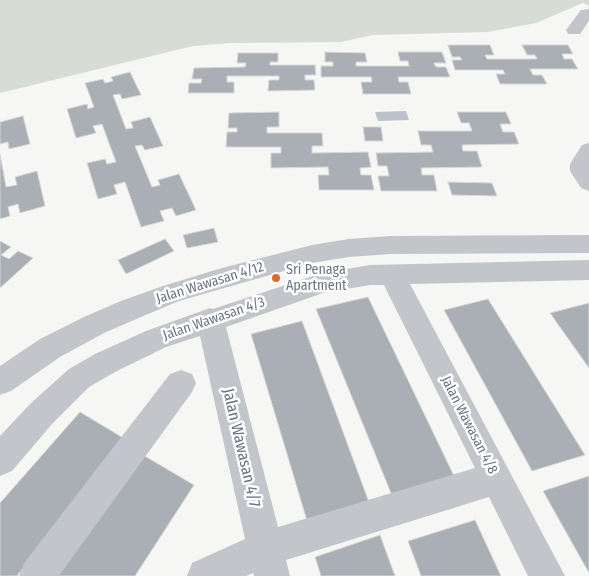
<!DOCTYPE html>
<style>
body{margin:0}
canvas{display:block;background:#f6f7f4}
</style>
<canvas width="589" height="576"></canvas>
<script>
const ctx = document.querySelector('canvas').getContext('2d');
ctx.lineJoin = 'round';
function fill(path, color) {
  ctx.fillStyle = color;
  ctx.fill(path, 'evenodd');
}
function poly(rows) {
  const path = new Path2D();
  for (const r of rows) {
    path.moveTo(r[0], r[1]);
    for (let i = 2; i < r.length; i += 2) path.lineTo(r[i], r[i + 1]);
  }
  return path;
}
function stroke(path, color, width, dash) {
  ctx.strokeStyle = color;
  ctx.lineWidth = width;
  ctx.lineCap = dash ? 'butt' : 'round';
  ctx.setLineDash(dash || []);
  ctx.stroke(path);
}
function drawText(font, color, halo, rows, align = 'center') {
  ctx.font = font + ' "Fira Sans Condensed",sans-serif';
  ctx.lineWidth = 5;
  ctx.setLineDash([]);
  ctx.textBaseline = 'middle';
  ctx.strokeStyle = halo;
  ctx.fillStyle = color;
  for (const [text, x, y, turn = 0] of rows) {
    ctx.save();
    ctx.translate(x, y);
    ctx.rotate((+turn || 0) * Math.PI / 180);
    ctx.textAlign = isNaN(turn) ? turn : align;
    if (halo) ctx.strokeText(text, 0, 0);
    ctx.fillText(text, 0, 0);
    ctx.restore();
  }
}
const green = poly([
 [0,0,589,0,589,6,583,3,536,23,488,32,373,35,341,42,231,43,193,46,0,93]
]);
const water = poly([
 [406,111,409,120,378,121,375,112]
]);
const building = poly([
 [448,45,490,45,494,55,485,55,487,59,537,59,535,55,527,55,522,45,568,45,573,54,562,54,564,59,572,59,578,69,530,69,533,75,542,75,547,84,500,84,496,74,505,74,503,70,455,70,452,60,462,60,460,57,452,57,448,45],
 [325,52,365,53,367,62,356,62,356,66,409,66,408,61,400,61,398,52,442,52,446,63,434,63,436,67,446,67,450,77,398,77,399,82,408,82,411,94,363,94,361,82,372,82,371,77,321,77,321,66,333,66,333,62,325,62,325,52],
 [238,53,278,53,278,62,270,62,270,65,315,65,316,75,305,75,305,80,314,80,315,90,268,91,269,80,279,80,279,76,227,76,227,82,234,82,234,93,188,93,189,83,201,83,202,79,192,79,194,68,245,67,246,63,237,63,238,53],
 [130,72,141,95,122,99,120,94,113,95,126,129,133,128,131,122,150,117,163,146,145,150,142,145,135,146,152,187,160,185,158,180,179,174,196,210,176,216,172,208,160,211,164,221,141,227,125,182,114,185,117,194,98,199,87,163,105,159,107,164,116,162,102,124,93,126,96,133,76,138,67,109,87,104,88,109,94,107,85,83,103,79,105,83,113,81,111,77,130,72],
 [279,112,279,127,267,127,267,133,322,133,323,146,312,146,312,153,368,152,371,167,360,168,361,175,371,175,374,190,319,190,318,175,329,175,328,167,271,168,271,153,281,153,281,147,226,147,227,132,237,132,237,128,228,128,229,113,279,112],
 [457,112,506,112,511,124,500,124,503,132,514,132,519,144,462,145,463,151,477,151,482,167,421,168,422,175,434,175,437,191,381,191,378,176,389,176,387,166,378,166,376,153,433,152,431,145,421,145,418,131,472,131,469,123,461,123,457,112],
 [23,116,30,144,9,149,8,142,0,144,0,122,23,116],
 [363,127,381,127,383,141,365,141,363,127],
 [0,154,6,187,17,185,15,177,37,171,45,206,20,213,18,204,8,207,10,216,0,219,0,154],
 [448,182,492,183,497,196,452,195,448,182],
 [214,228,218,242,187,248,183,235,214,228],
 [165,239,174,251,126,274,118,260,165,239],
 [0,241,11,247,1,255,9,259,18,251,33,258,0,288,0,241],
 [368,297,455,478,393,498,316,309,368,297],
 [488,299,585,455,532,471,444,310,488,299],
 [589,303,589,368,550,313,589,303],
 [302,321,370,505,308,524,251,334,302,321],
 [80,412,125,439,17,576,0,576,0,503,80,412],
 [143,455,194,485,135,576,55,576,143,455],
 [589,476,589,573,543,491,589,476],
 [475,520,501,576,421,576,408,541,475,520],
 [380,535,395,576,321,576,315,557,380,535]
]);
const minor = poly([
 [589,9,589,21,580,34,568,34,566,30,581,10,589,9],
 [589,143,589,191,581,188,570,171,570,164,582,145,589,143],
 [589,235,589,253,390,254,349,257,312,263,179,301,141,317,104,333,60,357,11,391,0,395,0,366,40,339,84,317,121,301,163,286,222,268,312,245,349,239,390,236,589,235],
 [589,260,589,280,410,284,565,576,528,576,489,497,286,560,290,576,254,576,253,573,246,576,187,576,192,563,245,539,200,336,166,347,115,372,89,387,52,424,12,471,0,476,0,436,30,404,69,369,95,354,146,331,210,308,213,309,322,273,370,265,589,260],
 [370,285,384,285,475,468,278,527,226,327,323,293,370,285],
 [181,370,192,374,196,383,192,392,59,576,19,576,24,563,170,374,181,370]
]);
const markers = [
 [276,278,5,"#d96b31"]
];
const poiNames = [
 ["Sri Penaga",286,270],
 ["Apartment",286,286]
];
const streetNames = [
 ["Jalan Wawasan 4/12",210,283,-17],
 ["Jalan Wawasan 4/3",214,319,-19],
 ["Jalan Wawasan 4/8",469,425,63]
];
const nearStreetnames = [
 ["Jalan Wawasan 4/7",241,448,77]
];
fill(green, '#d7ddd5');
fill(water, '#bac3c9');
fill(building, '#a9afb5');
stroke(building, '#d8d8d6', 1);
fill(minor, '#c2c5c9');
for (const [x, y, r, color] of markers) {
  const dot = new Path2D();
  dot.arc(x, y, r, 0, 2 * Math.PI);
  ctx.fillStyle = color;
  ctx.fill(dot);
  stroke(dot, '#fff', 2);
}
drawText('14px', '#677483', '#fff', poiNames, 'left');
drawText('14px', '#677483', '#fff', streetNames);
drawText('16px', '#677483', '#fff', nearStreetnames);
</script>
